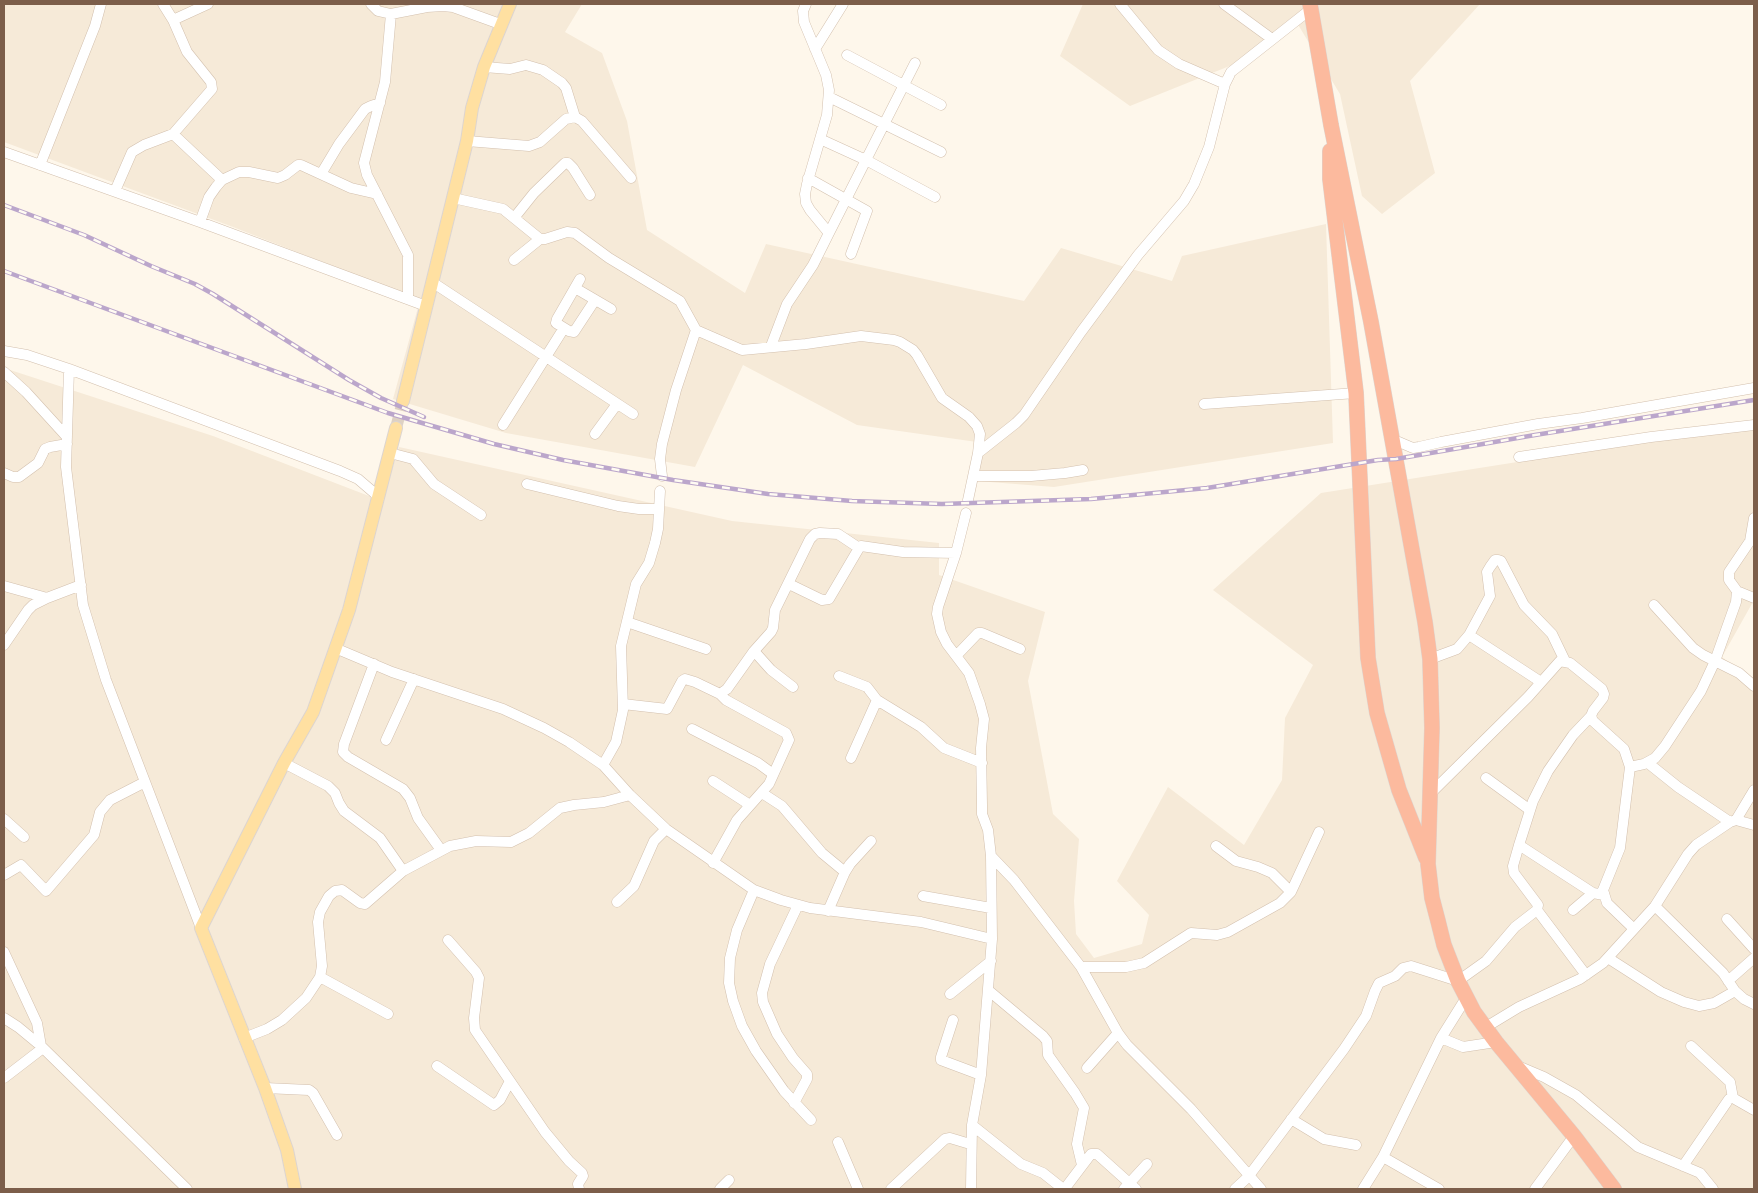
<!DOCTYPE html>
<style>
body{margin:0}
#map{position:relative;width:1758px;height:1193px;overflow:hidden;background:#fef7eb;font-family:"Open Sans",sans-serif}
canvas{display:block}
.frame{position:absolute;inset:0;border:5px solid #7c5e4a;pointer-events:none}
</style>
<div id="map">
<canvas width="1758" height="1193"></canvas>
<div class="frame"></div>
</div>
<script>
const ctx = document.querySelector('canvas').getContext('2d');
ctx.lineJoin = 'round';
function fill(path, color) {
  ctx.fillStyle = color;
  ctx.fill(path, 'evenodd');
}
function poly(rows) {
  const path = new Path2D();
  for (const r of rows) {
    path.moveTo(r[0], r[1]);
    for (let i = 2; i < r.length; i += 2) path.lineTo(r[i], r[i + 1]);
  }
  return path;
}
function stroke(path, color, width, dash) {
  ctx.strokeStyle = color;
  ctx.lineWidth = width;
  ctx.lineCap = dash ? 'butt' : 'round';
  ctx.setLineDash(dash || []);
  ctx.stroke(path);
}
const residential = poly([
 [4,4,582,4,565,32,602,53,627,121,647,230,745,293,766,244,1024,301,1061,248,1172,281,1182,256,1326,224,1333,443,1054,487,977,481,984,443,857,425,743,365,695,467,506,433,393,399,420,300,233,227,4,142],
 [1083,4,1480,4,1410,81,1435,173,1382,214,1362,196,1340,94,1294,18,1242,61,1130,106,1060,56],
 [4,368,213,436,382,501,399,447,732,521,939,543,939,575,1045,612,1028,681,1053,814,1079,839,1074,901,1076,934,1094,958,1142,944,1149,915,1117,881,1168,787,1244,845,1282,780,1285,718,1313,665,1213,590,1321,493,1701,433,1754,428,1754,600,1722,657,1754,682,1754,1189,4,1189]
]);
const majorTunnel = poly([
 [396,428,403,401]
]);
const minor = poly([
 [371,4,378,11,391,14,427,7,443,6,453,7,500,24],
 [1120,4,1158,50,1179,64,1225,84],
 [1224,4,1272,39],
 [391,14,385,82,364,163,367,175,408,255,408,299],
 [173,20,208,4],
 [815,49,843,4],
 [847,55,941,105],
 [484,67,510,69,526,65,543,70,562,83,566,88,575,117],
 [829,97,941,152],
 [173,134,222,180],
 [820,139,866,160,935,197],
 [467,141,529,146,540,142,566,119,575,117,582,121,631,178],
 [4,152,200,222,426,306],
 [40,165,95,26,101,4],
 [321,174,339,144,365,109,371,106,380,103],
 [808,178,867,211,851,254],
 [115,191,132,152,144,145,173,134,212,89,211,82,187,52,173,20,163,4],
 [453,198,503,209,540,239,545,239,567,232,575,233,609,258,680,301,696,330,742,350,806,344,861,336,894,340,900,342,913,350,917,355,942,398,969,417,977,426,980,434,978,453,968,500],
 [514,218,534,193,565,163,568,163,573,168,590,195],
 [200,222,209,197,216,187,222,180,239,172,249,172,278,178,285,175,298,165,301,165,351,188,377,194],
 [828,235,915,63],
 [514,260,540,239],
 [580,279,557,319,556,323,569,331,574,332,595,300],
 [432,282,633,414],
 [575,288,611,309],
 [771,346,787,304,813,265,828,235,828,232,810,210,806,203,805,194,807,184,827,115,829,90,826,75,804,22,803,11,806,4],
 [4,351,27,355,69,369,340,471,358,479,379,497],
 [69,369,66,467,83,605,106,680,201,928],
 [4,372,26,392,67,437],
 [1204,404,1356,393],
 [503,425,564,328],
 [595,434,617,404],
 [1392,439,1413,448,1419,447,1441,442,1538,424,1582,418,1754,388],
 [390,453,413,459,434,484,481,515],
 [978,453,1016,423,1024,415,1081,332,1138,255,1184,201,1194,184,1209,147,1225,84,1231,72,1311,9],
 [1519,457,1651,437,1754,425],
 [4,473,13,477,19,477,38,463,45,449,50,447,67,444],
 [662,476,660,459,662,444,676,390,696,330],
 [974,476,1031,476,1065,473,1083,470],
 [527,484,618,506,639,509,659,509],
 [966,513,956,553,938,607,937,614,941,632,947,644,969,673,980,704,984,719,981,748,982,805,982,814,988,830,991,856,992,939,981,1075,972,1125,971,1189],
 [789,584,822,600,829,599,859,548,861,546,903,552,956,553],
 [4,586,47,598],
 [1737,591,1754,598],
 [1654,605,1693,648,1703,655,1739,673,1754,686],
 [627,622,706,649],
 [1469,635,1541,682],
 [4,645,28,610,33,605,47,598,81,585],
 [335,648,392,672,503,709,544,728,569,742,603,765,630,795,666,829,754,890,781,900,810,908,921,922,992,939],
 [754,651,771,670,793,687],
 [956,656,978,633,982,633,1020,649],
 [1430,659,1457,649,1469,635,1490,596,1487,572,1490,567,1495,560,1498,560,1501,561,1524,605,1552,634,1565,661],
 [374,664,344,744,343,752,348,757,403,789,410,798,418,818,441,850],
 [839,676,867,687,877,700,921,727,944,748,982,763],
 [623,704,667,709,682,681,685,679,695,682,720,694,727,689,754,651,771,632,773,628,775,610,810,539,815,534,820,533,838,534,859,548],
 [692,729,758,763,773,774],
 [386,740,414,679],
 [851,758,877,700],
 [284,763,328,786,335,793,339,803,344,811,380,838,403,871],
 [1648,763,1678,787,1730,822],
 [603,765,616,742,623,710,621,646,636,584,649,563,655,543,658,529,660,491],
 [1630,767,1644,764,1655,758,1665,746,1701,691,1715,661,1736,602,1737,591,1729,580,1729,572,1750,541,1754,518],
 [1486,778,1530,810],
 [713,781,750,805],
 [762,793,782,806,822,853,845,872],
 [1430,794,1528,697,1560,661,1570,663,1602,689,1604,694,1603,698,1593,711,1591,716,1593,721,1624,749,1630,767,1620,848,1603,890,1607,903,1634,929],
 [4,819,24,837],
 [1736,820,1754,790],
 [1519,845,1593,893,1604,895],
 [1216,846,1236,861,1258,867,1272,873,1291,892],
 [991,856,1014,880,1081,967,1118,1033,1127,1045,1191,1109,1261,1189],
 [713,863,737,820,769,784,789,740,786,733,726,700,720,694],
 [4,875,21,865,46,891,94,835,100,812,110,800,145,782],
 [754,890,737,930,730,958,729,983,733,1001,742,1026,756,1051,784,1091,811,1120],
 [923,896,991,908],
 [617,902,634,886,654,841,666,829],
 [1655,906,1723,973,1735,991,1744,999,1754,1004],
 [1537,910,1586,975],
 [1573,910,1593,893],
 [828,911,845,872,850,864,871,841],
 [1727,919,1754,949],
 [448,940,476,972,479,978,474,1018,475,1030,545,1132,569,1161,582,1173,583,1176,578,1184,579,1189],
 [4,952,37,1023,41,1046],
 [1608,958,1661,992,1684,1002,1699,1006,1714,1003,1735,991],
 [1081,967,1126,967,1144,963,1191,933,1217,935,1228,932,1280,903,1291,892,1319,832],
 [320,977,388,1014],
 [1728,981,1754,958],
 [988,990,1043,1036,1047,1041,1048,1055,1075,1093,1084,1108,1077,1144,1082,1165],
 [950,994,991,961],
 [4,1018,18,1027,41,1046,187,1189],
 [953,1020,941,1057,941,1060,981,1075],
 [1486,1027,1519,1007,1580,979,1603,963,1655,906,1688,854,1696,845,1730,822,1736,820,1754,825],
 [244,1038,267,1029,282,1020,306,998,320,977,322,966,318,922,320,912,329,896,335,891,342,890,360,903,365,904,403,871,450,846,476,841,511,842,529,833,560,808,574,805,604,802,630,795],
 [1441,1038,1463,1047,1496,1042],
 [1691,1046,1730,1082,1733,1098],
 [437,1066,494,1105,500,1100,510,1081],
 [1518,1066,1544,1077,1576,1095,1638,1147,1700,1173,1713,1189],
 [1087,1068,1118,1033],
 [4,1078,43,1048],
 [265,1088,309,1090,313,1093,337,1135],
 [794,1103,807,1079,807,1074,793,1058,777,1034,763,1002,762,993,770,964,798,905],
 [1291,1119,1324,1139,1356,1145],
 [972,1125,1021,1164,1043,1173,1062,1188,1066,1187,1091,1154,1097,1154,1136,1189],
 [838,1142,858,1189],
 [1383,1157,1439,1189],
 [1683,1166,1729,1099,1733,1098,1754,1110],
 [720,1189,729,1180],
 [891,1189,945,1139,950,1138,970,1144],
 [1124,1189,1147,1164],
 [1235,1189,1248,1177,1344,1049,1366,1016,1375,991,1379,983,1395,976,1403,968,1411,966,1458,981,1486,961,1515,927,1537,910,1538,905,1514,873,1513,866,1519,845,1533,801,1548,771,1573,735,1591,716],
 [1363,1189,1383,1157,1441,1038,1466,998],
 [1535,1189,1574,1136]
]);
const major = poly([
 [403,401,467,141,472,108,484,67,510,4],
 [295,1189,287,1150,265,1088,201,928,284,763,313,712,349,610,396,428]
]);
const highway = poly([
 [1310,4,1331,125,1371,322,1425,622,1430,659,1432,728,1428,864,1432,898,1438,921,1444,945,1458,981,1474,1012,1496,1042,1574,1136,1614,1189],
 [1330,151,1330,179,1356,393,1368,658,1377,713,1399,790,1426,858]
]);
const rail = poly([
 [4,205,84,235,151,266,195,284,213,294,349,380,381,398,424,417],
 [4,271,388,413,494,444,563,460,673,480,768,494,852,501,942,504,1091,499,1207,488,1378,460,1396,459,1535,435,1754,400]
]);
fill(residential, '#f6ead8');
stroke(majorTunnel, '#ded1c3', 12, [12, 6]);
stroke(minor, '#d3c0ae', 11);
stroke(major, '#ddd5d0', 14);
stroke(highway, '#ddd5d0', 16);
stroke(minor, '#fff', 10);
stroke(major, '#ffe0a1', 12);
stroke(highway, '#fcba9e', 15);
stroke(rail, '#bba6cb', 4.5);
stroke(rail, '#fffbf3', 2.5, [8]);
</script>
